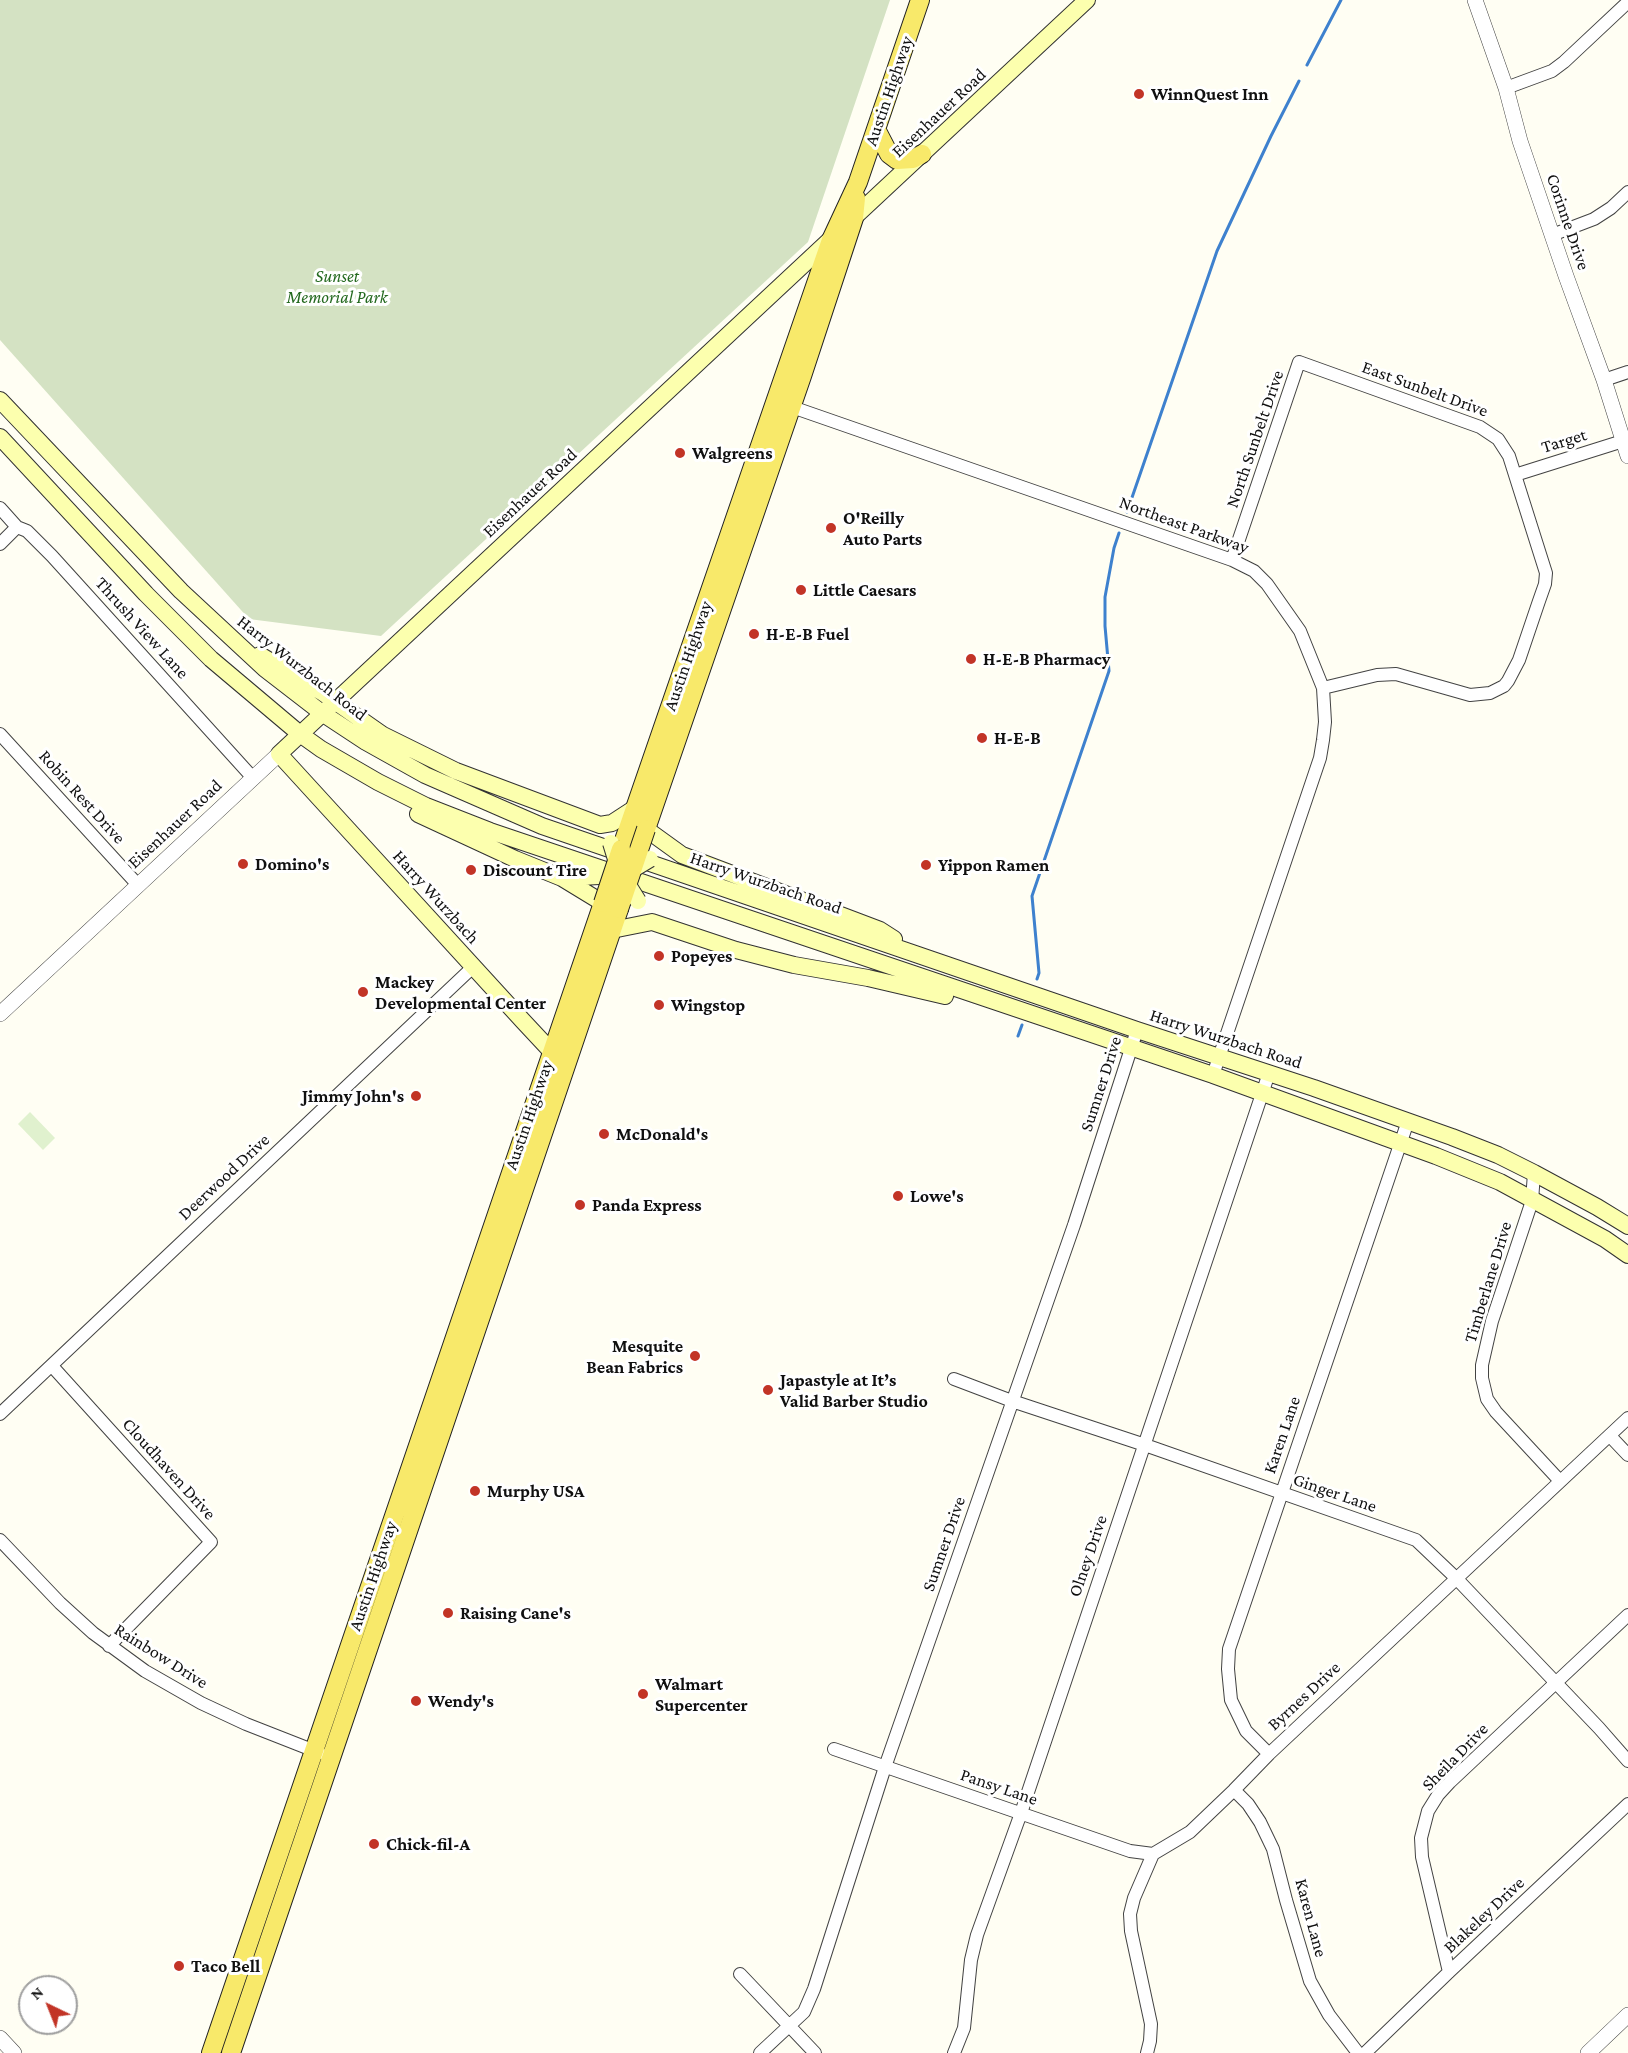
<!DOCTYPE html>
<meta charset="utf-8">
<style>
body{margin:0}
#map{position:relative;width:1628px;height:2053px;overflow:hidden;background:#fffef3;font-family:"Crimson Pro",serif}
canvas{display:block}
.north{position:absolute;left:18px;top:1975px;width:60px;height:60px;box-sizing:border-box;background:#fff;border:2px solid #9f9f9f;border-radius:50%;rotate:317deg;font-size:16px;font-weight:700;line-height:24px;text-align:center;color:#101010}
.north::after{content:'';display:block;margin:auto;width:21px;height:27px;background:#c23426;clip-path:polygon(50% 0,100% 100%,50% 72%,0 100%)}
</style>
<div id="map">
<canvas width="1628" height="2053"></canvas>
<div class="north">N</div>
</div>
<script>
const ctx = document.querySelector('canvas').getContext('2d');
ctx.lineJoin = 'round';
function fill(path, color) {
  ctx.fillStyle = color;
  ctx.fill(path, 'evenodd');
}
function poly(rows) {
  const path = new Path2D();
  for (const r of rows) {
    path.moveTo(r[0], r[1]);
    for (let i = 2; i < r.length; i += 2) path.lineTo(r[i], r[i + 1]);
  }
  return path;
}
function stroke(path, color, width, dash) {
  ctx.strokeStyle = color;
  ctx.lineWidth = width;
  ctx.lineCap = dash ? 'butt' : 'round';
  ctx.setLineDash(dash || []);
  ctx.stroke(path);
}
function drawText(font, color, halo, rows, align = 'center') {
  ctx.font = font + ' "Crimson Pro",serif';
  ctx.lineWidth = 6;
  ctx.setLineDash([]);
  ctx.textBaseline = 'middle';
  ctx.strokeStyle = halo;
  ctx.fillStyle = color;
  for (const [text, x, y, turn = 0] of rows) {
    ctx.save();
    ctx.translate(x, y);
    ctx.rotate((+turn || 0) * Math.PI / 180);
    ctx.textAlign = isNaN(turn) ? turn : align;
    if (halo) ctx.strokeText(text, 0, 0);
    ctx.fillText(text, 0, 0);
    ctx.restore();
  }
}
const cemetery = poly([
 [0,0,890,0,808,242,381,636,249,619,0,340]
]);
const pitch = poly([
 [30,1112,55,1138,43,1150,18,1124]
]);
const stream = poly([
 [1307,65,1341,0],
 [1127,512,1217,251,1271,136,1299,81],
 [1037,979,1039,973,1032,896,1109,671,1105,626,1105,597,1114,548,1119,533],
 [1018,1036,1022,1025]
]);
const minor = poly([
 [1506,88,1552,71,1564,62,1628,2],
 [1552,235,1594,219,1611,208,1628,192],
 [1604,380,1628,372],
 [792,407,1232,560,1254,571,1267,584,1300,631,1323,688,1325,722,1323,740,1320,758,1213,1075],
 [1515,475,1623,441],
 [0,508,17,527,27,531,52,556,253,778],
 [0,544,17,527],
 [1232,560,1299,362,1480,427,1498,439,1509,456,1546,573,1545,584,1539,601,1519,660,1508,681,1504,686,1490,693,1470,695,1396,674,1377,675,1323,688],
 [0,734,138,885],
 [1534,1173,1532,1201,1492,1321,1482,1365,1482,1378,1487,1399,1496,1412,1560,1481],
 [52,1366,211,1542,109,1646],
 [954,1379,1012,1401,1145,1445,1416,1540,1456,1578,1599,1728,1628,1761],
 [0,1414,473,967],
 [1610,1436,1628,1455],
 [0,1540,60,1603,93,1633,145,1671,201,1703,246,1724,320,1753],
 [834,1749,1130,1851,1153,1854],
 [1269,1754,1246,1731,1231,1700,1228,1669,1229,1649,1408,1121],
 [1234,1790,1248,1804,1260,1822,1273,1849,1286,1900,1310,1981,1329,2015,1358,2053],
 [1449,1972,1422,1857,1421,1838,1428,1811,1438,1795,1450,1782,1628,1615],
 [740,1974,815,2053],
 [760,2053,804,2012,814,1989,885,1767,1074,1225,1137,1030],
 [954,2053,964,2028,971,1960,977,1935,1021,1813,1269,1073],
 [1147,2053,1150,2041,1151,2024,1131,1931,1130,1914,1134,1898,1153,1854,1190,1832,1234,1790,1269,1754,1628,1418],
 [1365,2053,1449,1972,1628,1804]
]);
const tertiary = poly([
 [1475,0,1506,88,1520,141,1566,276,1604,380,1628,456],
 [0,1014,279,754],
 [0,2038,14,2053],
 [1588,2053,1628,2015]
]);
const secondary = poly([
 [0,400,181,591,265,669,322,713,366,742,425,775,542,826,1137,1030,1314,1088,1452,1137,1498,1155,1534,1173,1597,1207,1628,1226],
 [0,437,146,594,211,659,300,734,321,749,378,782,426,806,490,831,1213,1075,1436,1156,1500,1182,1605,1239,1628,1255],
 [260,655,323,693,383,735,456,771,600,825,612,823,635,808],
 [418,814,515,859,562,878,603,903],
 [646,829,682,855,880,930,894,939],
 [562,878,599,876],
 [612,930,652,922,736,950,794,965,868,978,945,996],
 [562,1059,551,1051,523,1021,279,754,1087,0]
]);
const primary = poly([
 [876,129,889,154,897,160,913,159,922,154],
 [646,829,802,376,854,218,856,198],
 [621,849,831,240,858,182,920,0],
 [211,2053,603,903],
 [231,2053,619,909]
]);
const secondaryBridge = poly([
 [611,843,619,869],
 [625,873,628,885,638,901],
 [625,874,650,859]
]);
const primaryBridge = poly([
 [603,903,621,849],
 [619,909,646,829]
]);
const markers = [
 [1139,94,6,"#c23426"],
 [680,453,6,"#c23426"],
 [831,528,6,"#c23426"],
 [801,590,6,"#c23426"],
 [754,634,6,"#c23426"],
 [971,659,6,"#c23426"],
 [982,738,6,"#c23426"],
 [243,864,6,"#c23426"],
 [926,865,6,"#c23426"],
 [471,870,6,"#c23426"],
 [659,956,6,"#c23426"],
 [363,992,6,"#c23426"],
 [659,1005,6,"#c23426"],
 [416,1096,6,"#c23426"],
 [604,1134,6,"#c23426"],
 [898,1196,6,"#c23426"],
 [580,1205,6,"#c23426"],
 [695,1356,6,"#c23426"],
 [768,1390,6,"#c23426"],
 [475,1491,6,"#c23426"],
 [448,1613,6,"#c23426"],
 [643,1694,6,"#c23426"],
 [416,1701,6,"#c23426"],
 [374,1844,6,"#c23426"],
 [179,1966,6,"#c23426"]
];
const streetNames = [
 ["Austin Highway",889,91,-71],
 ["Eisenhauer Road",939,113,-43],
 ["Corinne Drive",1568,222,71],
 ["East Sunbelt Drive",1425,389,20],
 ["North Sunbelt Drive",1255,439,-71],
 ["Target",1564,441,-17],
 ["Eisenhauer Road",530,493,-43],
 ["Northeast Parkway",1184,525,20],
 ["Thrush View Lane",142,628,48],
 ["Austin Highway",688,656,-71],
 ["Harry Wurzbach Road",302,668,38],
 ["Robin Rest Drive",82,797,48],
 ["Eisenhauer Road",175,824,-43],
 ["Harry Wurzbach Road",766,883,19],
 ["Harry Wurzbach",436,897,48],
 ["Harry Wurzbach Road",1226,1039,18],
 ["Sumner Drive",1101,1084,-72],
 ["Austin Highway",529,1115,-71],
 ["Deerwood Drive",224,1177,-43],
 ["Timberlane Drive",1488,1282,-73],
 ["Karen Lane",1282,1435,-71],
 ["Cloudhaven Drive",169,1469,48],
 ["Ginger Lane",1335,1493,19],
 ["Sumner Drive",944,1544,-71],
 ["Olney Drive",1088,1556,-71],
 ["Austin Highway",373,1576,-71],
 ["Rainbow Drive",161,1656,32],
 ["Byrnes Drive",1304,1696,-43],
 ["Sheila Drive",1455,1757,-46],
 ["Pansy Lane",999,1787,19],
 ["Blakeley Drive",1484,1915,-43],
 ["Karen Lane",1311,1918,75]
];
const poiNames = [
 ["WinnQuest Inn",1151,94],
 ["Walgreens",692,453],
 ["O'Reilly",843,518],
 ["Auto Parts",843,539],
 ["Little Caesars",813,590],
 ["H-E-B Fuel",766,634],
 ["H-E-B Pharmacy",983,659],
 ["H-E-B",994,738],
 ["Domino's",255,864],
 ["Yippon Ramen",938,865],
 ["Discount Tire",483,870],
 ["Popeyes",671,956],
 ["Mackey",375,982],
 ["Developmental Center",375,1003],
 ["Wingstop",671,1005],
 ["Jimmy John's",404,1096,"right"],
 ["McDonald's",616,1134],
 ["Lowe's",910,1196],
 ["Panda Express",592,1205],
 ["Mesquite",683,1346,"right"],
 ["Bean Fabrics",683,1367,"right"],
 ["Japastyle at It’s",780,1380],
 ["Valid Barber Studio",780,1401],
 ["Murphy USA",487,1491],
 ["Raising Cane's",460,1613],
 ["Walmart",655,1684],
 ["Supercenter",655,1705],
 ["Wendy's",428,1701],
 ["Chick-fil-A",386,1844],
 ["Taco Bell",191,1966]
];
const parkNames = [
 ["Sunset",337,276],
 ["Memorial Park",337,297]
];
fill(cemetery, '#d4e2c3');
fill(pitch, '#e0f1ce');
stroke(stream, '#3e81ce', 3);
stroke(minor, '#434343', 14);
stroke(tertiary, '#434343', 16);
stroke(secondary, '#323232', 18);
stroke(primary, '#212121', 20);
stroke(minor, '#fff', 12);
stroke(tertiary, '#fff', 15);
stroke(secondary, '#fcffae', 16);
stroke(primary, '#f8e96a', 18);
stroke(secondaryBridge, '#323232', 18, []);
stroke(primaryBridge, '#212121', 20, []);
stroke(secondaryBridge, '#fcffae', 16);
stroke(primaryBridge, '#f8e96a', 18);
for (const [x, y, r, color] of markers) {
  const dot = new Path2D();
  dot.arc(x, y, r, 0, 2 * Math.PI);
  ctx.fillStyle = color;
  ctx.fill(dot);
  stroke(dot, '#fff', 2);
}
drawText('18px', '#101010', '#fff', streetNames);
drawText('bold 18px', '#101010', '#fff', poiNames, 'left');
drawText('italic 18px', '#24691f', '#fff', parkNames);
</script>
